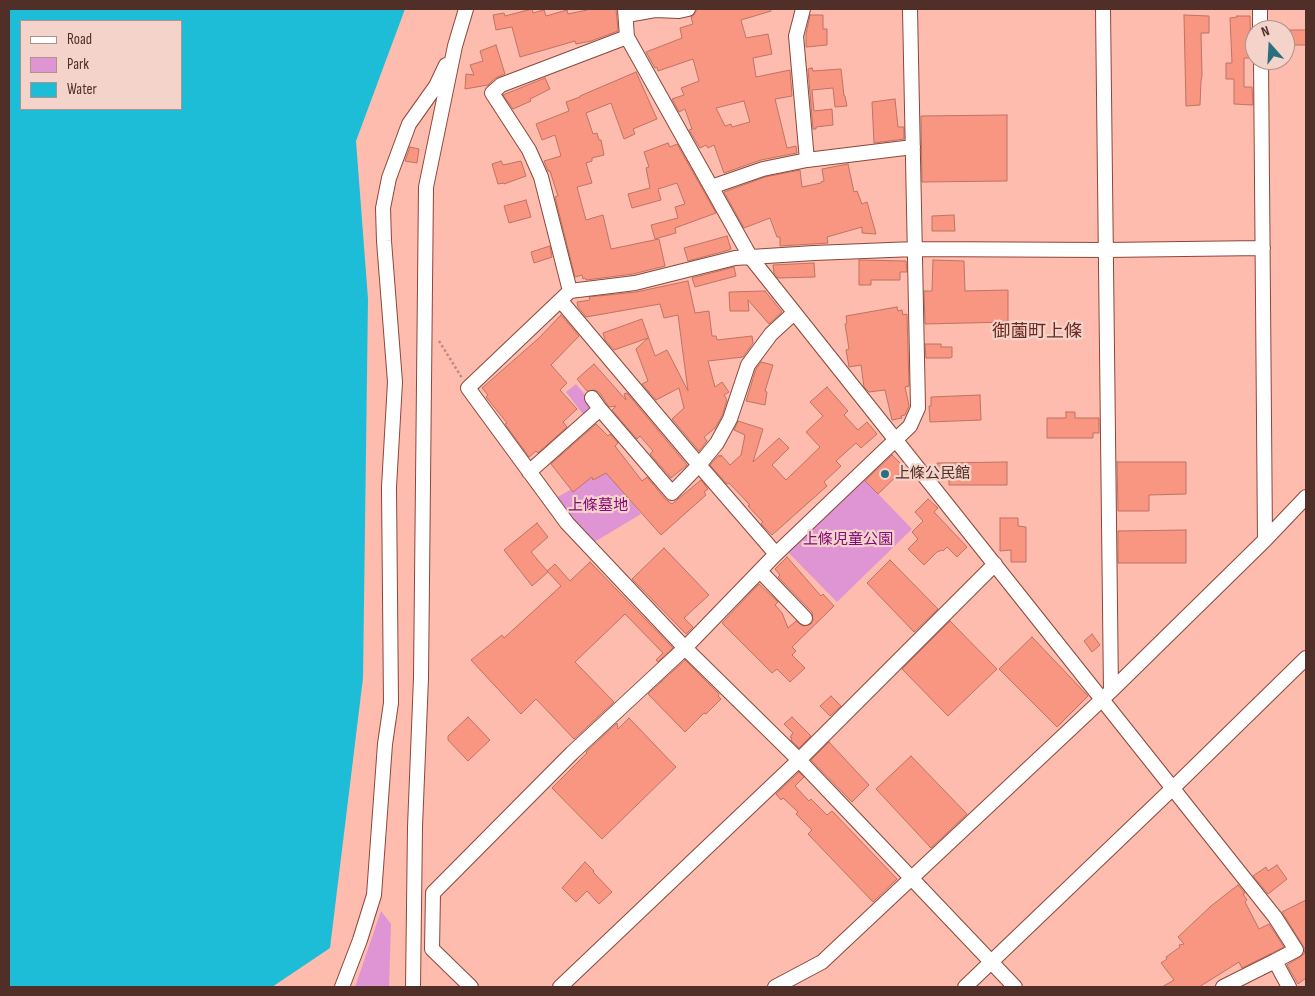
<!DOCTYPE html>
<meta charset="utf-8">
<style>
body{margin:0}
#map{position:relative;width:1315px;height:996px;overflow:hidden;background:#fdbcae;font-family:"Sofia Sans Condensed",sans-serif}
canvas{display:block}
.frame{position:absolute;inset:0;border:10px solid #4f2f28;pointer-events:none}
.legend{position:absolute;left:20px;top:20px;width:162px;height:90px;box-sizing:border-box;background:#f4d3cb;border:1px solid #b2918a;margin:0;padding:6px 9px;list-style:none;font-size:15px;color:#4f2f28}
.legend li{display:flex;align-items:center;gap:10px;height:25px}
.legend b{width:25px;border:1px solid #b2918a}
.north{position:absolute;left:1245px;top:20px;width:50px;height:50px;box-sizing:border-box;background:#f4d3cb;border:1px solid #b2918a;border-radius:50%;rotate:341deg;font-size:14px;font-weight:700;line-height:20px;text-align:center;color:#4f2f28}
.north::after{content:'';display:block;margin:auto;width:18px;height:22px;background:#29707d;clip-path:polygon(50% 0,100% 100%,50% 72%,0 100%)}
</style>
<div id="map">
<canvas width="1315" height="996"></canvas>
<div class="frame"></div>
<ul class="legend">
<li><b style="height:6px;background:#fff"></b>Road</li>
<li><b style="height:14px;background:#df95d3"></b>Park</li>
<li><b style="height:14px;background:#1ebdd7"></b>Water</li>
</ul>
<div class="north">N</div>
</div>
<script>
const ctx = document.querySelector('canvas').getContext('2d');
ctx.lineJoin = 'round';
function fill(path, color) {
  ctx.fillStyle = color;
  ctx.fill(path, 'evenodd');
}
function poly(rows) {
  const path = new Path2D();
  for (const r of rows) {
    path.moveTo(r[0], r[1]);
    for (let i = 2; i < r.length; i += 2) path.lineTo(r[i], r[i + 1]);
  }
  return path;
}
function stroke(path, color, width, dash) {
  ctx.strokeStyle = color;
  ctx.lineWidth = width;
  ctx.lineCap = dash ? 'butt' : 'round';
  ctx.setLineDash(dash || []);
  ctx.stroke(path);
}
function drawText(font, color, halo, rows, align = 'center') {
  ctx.font = font + ' "Sofia Sans Condensed","Noto Sans JP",sans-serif';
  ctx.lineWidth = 4.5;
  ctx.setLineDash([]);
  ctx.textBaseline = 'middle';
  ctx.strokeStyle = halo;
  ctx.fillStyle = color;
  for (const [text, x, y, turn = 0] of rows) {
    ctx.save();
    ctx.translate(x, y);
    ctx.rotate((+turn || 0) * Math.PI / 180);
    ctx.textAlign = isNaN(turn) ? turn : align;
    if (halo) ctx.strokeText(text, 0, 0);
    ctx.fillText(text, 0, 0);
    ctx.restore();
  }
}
const green = poly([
 [576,384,597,409,586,418,566,392],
 [605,470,641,514,591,544,556,498],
 [861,476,912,529,837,602,786,550],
 [381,911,391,924,389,987,355,987]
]);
const water = poly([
 [9,9,405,9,356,141,368,299,363,678,330,948,272,987,9,987],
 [21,21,181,21,181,109,21,109]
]);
const building = poly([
 [532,9,533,13,544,10,546,16,567,10,568,14,587,10,587,9,616,9,618,31,591,41,576,44,575,41,520,57,512,27,496,30,493,15,504,13,505,16,532,9],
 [697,9,771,9,771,11,741,20,746,38,768,34,772,54,753,58,756,77,790,70,792,96,775,99,787,148,796,146,797,153,761,160,724,173,714,145,708,148,706,145,700,148,689,130,692,129,685,109,679,112,672,99,684,95,681,88,699,81,693,59,658,71,657,67,655,68,646,52,682,38,680,28,693,24,691,17,694,15,697,9],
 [744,101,750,122,732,127,731,124,725,126,716,108,744,101],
 [810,15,823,15,823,29,827,29,827,45,806,47,806,34,810,15],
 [1184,15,1209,16,1209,33,1201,33,1202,75,1201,81,1200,105,1186,106,1184,15],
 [1237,16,1250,16,1251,55,1249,55,1250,58,1244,58,1244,87,1252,87,1253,105,1234,104,1234,79,1226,79,1226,63,1232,63,1230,18,1237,17,1237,16],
 [1285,30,1306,30,1306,45,1285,45,1285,30],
 [496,45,505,74,495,78,488,85,465,89,466,74,474,75,470,65,483,61,480,51,496,45],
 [812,68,813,71,841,69,844,96,845,96,847,106,835,107,833,88,812,90,814,111,832,109,833,125,816,127,816,129,813,129,808,69,812,68],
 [636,72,657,119,633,129,635,134,624,139,611,103,586,113,593,134,597,133,599,140,601,140,604,155,592,158,592,161,586,163,592,183,577,187,586,220,603,215,611,249,659,239,665,266,633,274,586,280,585,278,583,279,582,275,575,277,555,197,558,196,550,171,548,171,544,161,561,156,555,135,542,140,536,124,569,111,566,102,580,97,580,96,636,72],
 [545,78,550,89,530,99,531,101,513,109,503,95,545,78],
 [895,99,898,127,904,127,904,139,874,143,872,102,895,99],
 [1007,115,1007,181,922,182,921,116,1007,115],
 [668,143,670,147,677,144,716,213,675,228,676,233,655,239,651,225,678,218,675,207,685,204,677,183,658,189,661,200,632,208,628,194,650,188,646,168,649,167,644,152,668,143],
 [410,147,419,149,417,163,405,161,410,147],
 [501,161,503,165,521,161,526,176,504,184,504,183,498,184,492,164,501,161],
 [848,164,854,192,857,191,862,204,867,202,876,234,862,233,862,227,827,237,828,243,780,246,780,237,777,237,770,218,744,228,724,192,765,177,800,170,802,187,821,183,821,182,824,181,822,169,848,164],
 [526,200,531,217,509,223,504,206,526,200],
 [954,215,955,231,932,231,932,216,954,215],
 [727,236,731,249,729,250,688,261,684,248,727,236],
 [550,246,552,257,534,263,531,252,550,246],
 [859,260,906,261,907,272,900,272,900,280,871,280,871,285,859,285,859,260],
 [933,260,964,261,965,291,1008,290,1008,322,925,324,924,291,932,291,933,260],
 [814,263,815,277,778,278,774,273,773,265,814,263],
 [734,267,736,276,695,287,692,278,734,267],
 [688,281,695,313,709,311,712,336,716,336,717,340,752,336,753,343,743,357,708,361,715,387,722,382,729,392,724,395,727,400,722,416,715,428,704,437,707,441,699,451,672,419,684,408,679,388,656,400,642,384,648,381,636,349,648,338,614,350,605,340,603,333,642,319,655,356,667,350,688,391,678,315,664,318,660,304,586,317,578,307,577,302,590,300,589,297,636,292,688,281],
 [765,291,782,312,769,324,748,300,749,311,730,311,729,292,765,291],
 [897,307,898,311,902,310,903,315,907,314,909,386,905,387,909,406,905,415,901,416,902,418,892,420,885,390,869,392,864,387,861,365,849,367,846,350,849,349,845,324,847,323,846,316,897,307],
 [561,315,579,336,551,365,567,383,560,390,577,409,563,422,567,427,538,453,536,451,529,457,505,424,507,423,486,397,488,395,482,388,539,338,561,315],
 [925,344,941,344,941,347,952,347,952,357,950,358,926,358,925,344],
 [761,362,773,365,765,391,767,392,765,405,746,401,756,369,761,362],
 [594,364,626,400,624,394,627,393,687,465,671,478,650,454,653,451,640,436,637,439,612,410,616,406,609,407,599,392,595,390,587,391,577,379,594,364],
 [827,387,848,411,844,415,858,430,867,422,877,434,861,448,856,443,836,461,841,466,824,482,827,486,772,535,761,524,763,522,748,506,750,505,729,483,727,484,710,465,719,455,720,457,721,455,730,465,741,455,745,435,734,430,738,421,763,429,753,462,779,438,789,448,772,465,786,480,820,447,806,432,823,416,810,402,827,387],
 [980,395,981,420,930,422,929,406,931,406,931,397,980,395],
 [1066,412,1075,412,1075,418,1099,418,1099,433,1093,433,1093,438,1047,438,1047,418,1066,418,1066,412],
 [596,424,608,436,610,434,618,443,615,446,642,481,647,477,665,499,672,504,701,480,708,489,704,492,706,495,661,535,606,473,593,480,592,477,573,492,551,464,596,424],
 [892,455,905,468,878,494,865,481,892,455],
 [1007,462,1007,485,949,485,949,478,937,478,937,463,1007,462],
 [1117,462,1186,462,1186,494,1149,495,1149,511,1118,511,1117,462],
 [928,499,938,508,934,512,967,547,957,557,947,547,943,551,942,550,937,552,924,565,908,549,918,539,912,532,923,521,915,512,928,499],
 [1000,518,1018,518,1018,526,1026,527,1026,562,1011,562,1011,550,1000,551,1000,518],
 [537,523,548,537,531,552,548,572,532,586,504,550,537,523],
 [1186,530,1186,563,1118,563,1118,531,1186,530],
 [664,548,709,595,684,618,693,627,686,634,632,579,664,548],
 [787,557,821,596,823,594,834,606,792,647,796,651,792,655,805,668,790,682,777,669,772,673,722,623,759,584,778,602,775,605,782,613,788,628,796,621,803,626,811,624,813,620,812,612,778,577,780,575,775,569,787,557],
 [890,560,938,609,914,632,867,583,890,560],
 [590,562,673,648,658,662,656,660,663,653,625,614,575,662,614,702,574,739,536,699,521,714,471,660,502,635,504,638,561,586,547,571,555,564,570,581,590,562],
 [950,621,997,669,948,716,902,669,950,621],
 [1092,634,1100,645,1092,652,1084,641,1092,634],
 [1032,637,1088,696,1057,727,999,669,1032,637],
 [685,660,719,694,718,696,721,699,706,714,704,713,685,732,648,694,685,660],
 [831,696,841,706,830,716,820,706,831,696],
 [468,717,490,740,468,761,448,740,448,736,468,717],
 [792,717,811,736,799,748,791,740,792,738,790,737,793,733,784,724,792,717],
 [629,718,676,767,602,839,552,788,587,753,586,752,617,723,618,729,629,718],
 [829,742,869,785,852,802,811,760,829,742],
 [911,756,967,814,931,848,876,789,911,756],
 [799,772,804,777,795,786,809,801,811,799,827,815,832,811,897,879,873,902,808,834,812,830,796,814,798,812,783,798,781,800,776,794,799,772],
 [585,862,594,871,593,872,612,892,599,904,587,891,576,902,562,888,585,862],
 [1277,865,1287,879,1268,894,1253,876,1266,867,1268,871,1277,865],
 [1238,885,1245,893,1243,894,1247,900,1245,902,1259,929,1269,924,1284,947,1242,968,1239,962,1199,987,1162,987,1174,980,1161,963,1167,959,1166,957,1180,947,1179,945,1184,944,1178,937,1211,906,1238,885],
 [1306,900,1306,978,1298,984,1287,965,1300,957,1304,954,1305,949,1282,912,1306,900]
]);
const path = poly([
 [439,341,462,378]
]);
const minor = poly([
 [625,9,627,37,751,258,1275,917,1296,950,1275,961,1289,987],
 [803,9,796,36,807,160],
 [1103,9,1111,691],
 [1260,9,1260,30],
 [627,15,655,10,679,11,688,9],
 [627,37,501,85,492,93,529,150,541,177,570,291,468,388,567,523,685,648,799,760,1015,987],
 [1261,60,1265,540],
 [711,187,763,169,807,160,913,147],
 [570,291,635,283,735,258,814,253,915,249,1105,250,1263,248],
 [561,301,699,465,717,443,730,419,748,365,771,334,794,313],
 [592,398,600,409],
 [529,472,600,409,672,493,699,465,776,554],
 [760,571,805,618],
 [342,987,360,940,374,895,385,744,391,703,389,487,395,382,384,241,383,208,389,178,409,124,436,86,446,65],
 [413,987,415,827,421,678,426,187,455,46,466,9],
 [471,987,432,949,433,893,572,753,685,648,776,554,910,426,918,408,910,9],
 [560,987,799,760,995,564],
 [775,987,822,962,1111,691,1265,540,1306,497],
 [965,987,1173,788,1306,658],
 [1223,987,1275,961]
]);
const markers = [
 [885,474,5,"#29707d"]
];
const poiNames = [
 ["上條公民館",895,474]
];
const parkNames = [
 ["上條墓地",598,506],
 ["上條児童公園",848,540]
];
const quarterNames = [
 ["御薗町上條",1037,332]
];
fill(green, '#df95d3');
fill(water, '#1ebdd7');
fill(building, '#f99681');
stroke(building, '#be7363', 1);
stroke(minor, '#8d4739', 16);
stroke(path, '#be897e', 2.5, [2.5, 2.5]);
stroke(minor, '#fff', 14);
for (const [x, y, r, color] of markers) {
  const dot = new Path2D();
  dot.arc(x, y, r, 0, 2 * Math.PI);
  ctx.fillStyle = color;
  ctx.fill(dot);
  stroke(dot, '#f4d3cb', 2);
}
drawText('15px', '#4f2f28', '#f4d3cb', poiNames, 'left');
drawText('15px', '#840b79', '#f4d3cb', parkNames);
drawText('18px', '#6c291d', '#f4d3cb', quarterNames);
</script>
